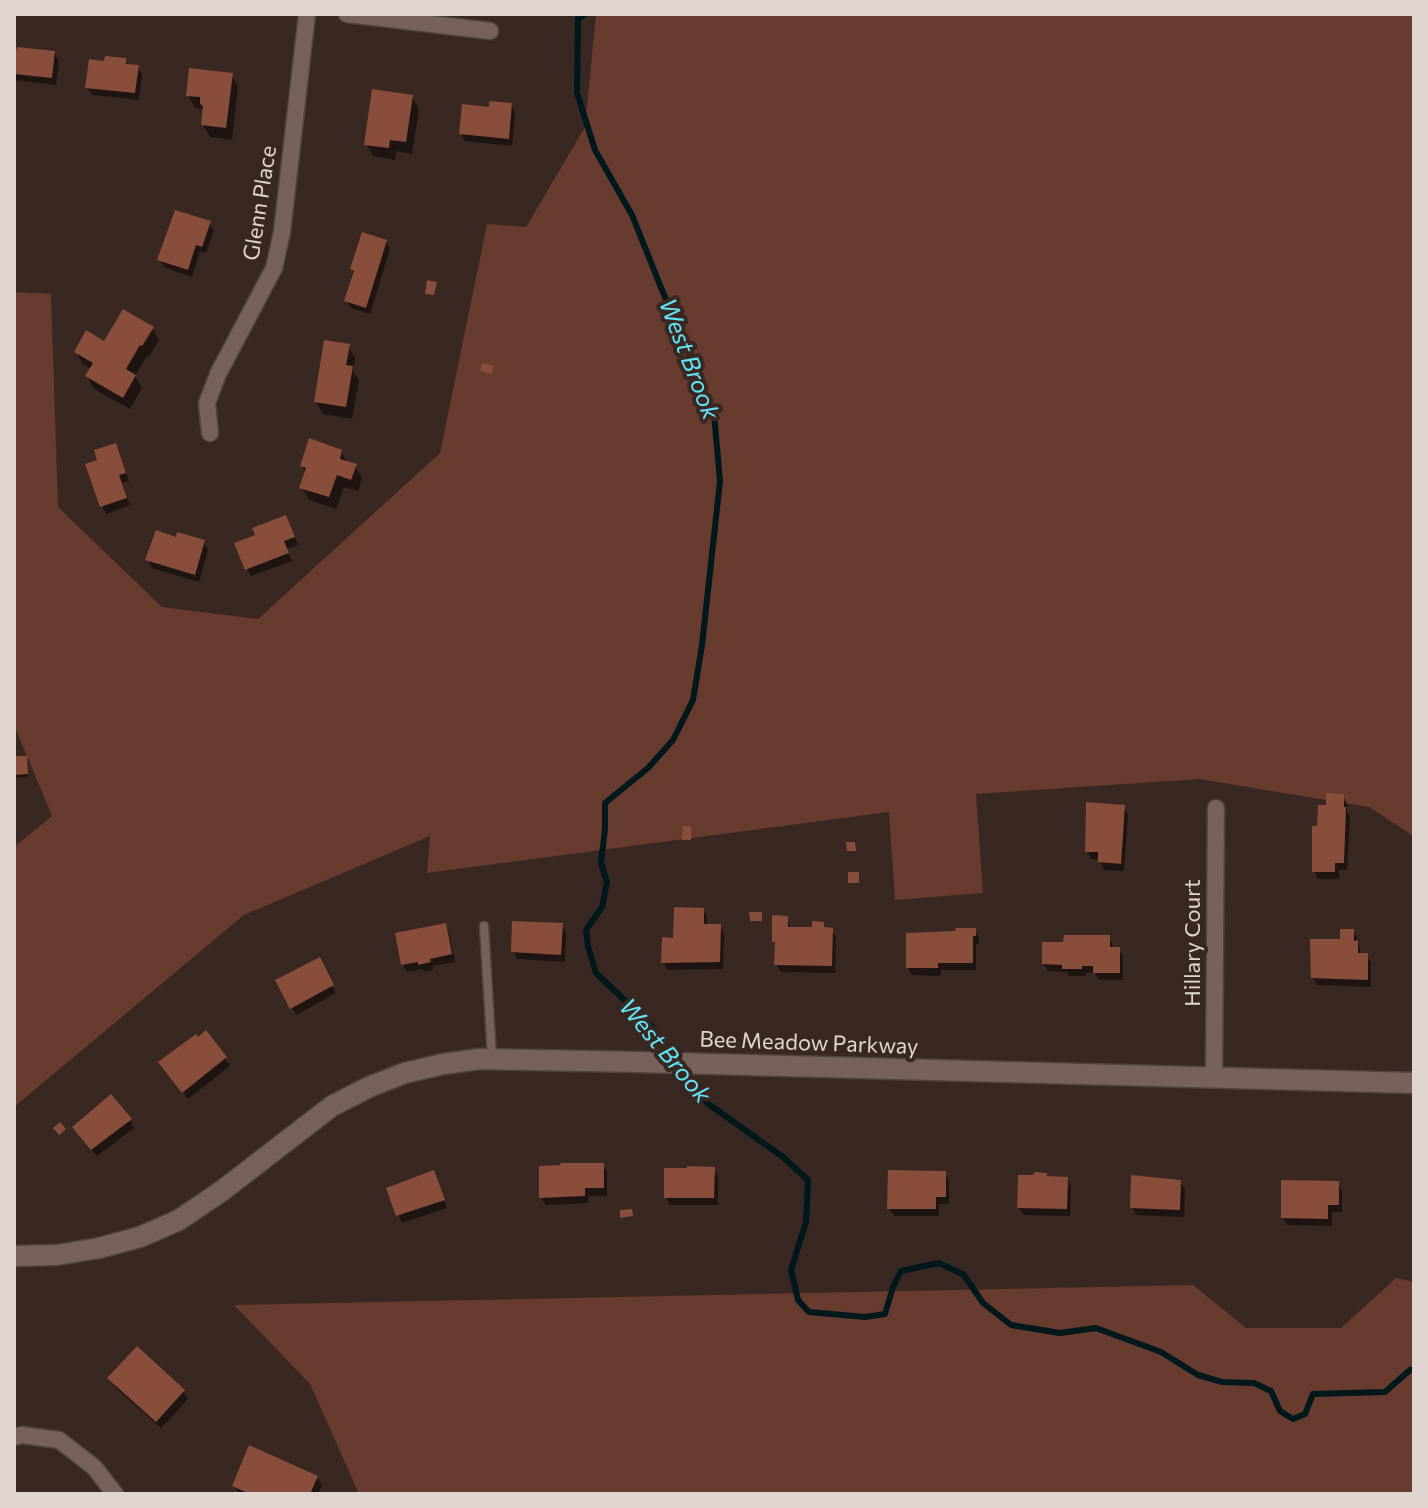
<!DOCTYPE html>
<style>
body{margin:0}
#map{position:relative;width:1428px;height:1508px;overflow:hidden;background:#392722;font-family:Commissioner,sans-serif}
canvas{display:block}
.frame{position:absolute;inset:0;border:16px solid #e1d5d1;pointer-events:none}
</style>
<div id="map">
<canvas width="1428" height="1508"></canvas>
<div class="frame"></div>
</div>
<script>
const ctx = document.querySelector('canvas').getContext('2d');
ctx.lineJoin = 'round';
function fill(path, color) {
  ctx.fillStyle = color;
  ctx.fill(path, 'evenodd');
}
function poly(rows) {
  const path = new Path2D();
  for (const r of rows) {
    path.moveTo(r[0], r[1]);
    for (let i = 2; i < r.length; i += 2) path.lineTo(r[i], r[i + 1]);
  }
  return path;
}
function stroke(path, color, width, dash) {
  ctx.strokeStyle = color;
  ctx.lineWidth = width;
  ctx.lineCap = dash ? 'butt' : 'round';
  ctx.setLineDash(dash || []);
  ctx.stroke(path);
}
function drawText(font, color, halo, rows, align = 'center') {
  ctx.font = font + ' Commissioner,sans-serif';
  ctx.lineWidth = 8;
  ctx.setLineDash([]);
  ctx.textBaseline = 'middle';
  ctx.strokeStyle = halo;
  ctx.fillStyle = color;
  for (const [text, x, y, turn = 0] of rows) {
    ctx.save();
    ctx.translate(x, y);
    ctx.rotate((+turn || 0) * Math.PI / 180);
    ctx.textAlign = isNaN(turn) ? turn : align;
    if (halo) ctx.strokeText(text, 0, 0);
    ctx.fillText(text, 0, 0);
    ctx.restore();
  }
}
const green = poly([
 [596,14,1414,14,1414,846,1412,835,1369,807,1199,779,976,794,983,893,895,900,889,812,427,873,430,836,244,915,14,1107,14,847,52,816,14,725,14,292,51,294,58,507,162,607,258,619,440,453,487,224,526,227,585,127],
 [1396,1278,1414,1282,1414,1494,359,1494,310,1384,234,1305,1193,1285,1246,1328,1341,1328]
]);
const shadow = poly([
 [54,53,59,61,56,85,14,80,14,54],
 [125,60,129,66,138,67,142,75,139,100,92,95,87,87,106,63],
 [231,74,238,87,232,140,210,137,203,125,205,109,195,108,188,95],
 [412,97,419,109,412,154,396,151,395,160,373,156,366,144],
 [511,105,515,113,512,146,465,141,461,134,491,109],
 [209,223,214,231,206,253,200,251,192,277,164,267,160,260],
 [386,242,390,249,370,314,351,308,346,300,355,274,352,269],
 [152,328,159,340,149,357,147,356,135,376,142,388,130,409,94,389,87,376,91,369,83,364,76,352],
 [348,346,355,358,353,371,359,380,352,419,323,414,316,402],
 [341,451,348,464,355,466,362,478,358,491,344,487,336,509,309,500,302,487,306,473,302,466],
 [119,453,129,481,122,483,130,505,106,514,102,506],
 [290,525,298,545,287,549,292,561,251,576,247,569],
 [177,539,204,542,208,550,199,582,152,568,148,560],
 [14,758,27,761,28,777,15,778],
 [1343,796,1347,803,1347,812,1350,816,1347,870,1339,870,1339,879,1318,879,1314,871,1328,807],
 [1124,807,1128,815,1124,871,1104,870,1100,859,1091,859,1087,851],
 [703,910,707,917,707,926,720,926,724,934,723,969,668,970,663,962,675,940],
 [787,918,791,929,814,929,823,924,826,929,832,930,836,937,835,973,781,972,776,964,777,947,774,942],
 [562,925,566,933,565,962,517,959,513,951],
 [445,926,449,933,455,962,433,966,433,970,424,972,423,969,407,972,403,964],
 [974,930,979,937,979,944,976,944,976,970,941,970,941,976,912,975,908,968],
 [1353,931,1358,939,1361,955,1367,955,1371,963,1371,987,1317,985,1313,977,1342,941],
 [1109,937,1114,949,1119,949,1123,956,1123,980,1099,980,1095,973,1086,973,1086,976,1069,976,1066,972,1048,971,1044,964,1065,944],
 [319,960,336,993,296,1015,278,980],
 [206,1033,230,1066,188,1099,165,1070],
 [130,1120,134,1128,97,1156,79,1135],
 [603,1165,607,1172,607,1196,588,1196,588,1203,546,1205,541,1198],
 [713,1169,718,1176,718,1205,670,1205,666,1197],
 [434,1173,447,1208,402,1223,398,1215],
 [945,1173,949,1181,949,1204,939,1204,939,1216,894,1216,889,1208],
 [1046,1175,1048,1179,1067,1179,1071,1187,1070,1216,1024,1215,1019,1208],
 [1180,1182,1185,1189,1184,1217,1136,1215,1132,1207],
 [1337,1183,1342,1190,1342,1212,1332,1212,1332,1226,1287,1225,1283,1218],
 [110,1378,183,1391,188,1399,161,1428,114,1386],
 [317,1477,322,1485,318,1494,240,1494,234,1486]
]);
const stream = poly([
 [585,14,578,19,577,93,595,150,632,215,662,290,692,358,694,383,714,414,720,481,702,645,693,700,673,740,648,768,605,803,605,829,601,863,607,882,602,907,586,930,588,946,596,973,650,1024,673,1057],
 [682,1069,707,1103,783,1157,808,1180,806,1222,791,1270,798,1300,809,1312,865,1317,885,1314,893,1287,901,1271,939,1263,964,1275,983,1303,1011,1325,1060,1333,1096,1328,1161,1352,1198,1375,1222,1382,1254,1383,1271,1391,1280,1411,1293,1419,1305,1414,1313,1394,1385,1392,1410,1370,1414,1369]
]);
const building = poly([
 [17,47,55,51,52,78,14,74,14,52,16,52],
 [105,56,126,58,126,64,139,65,135,93,85,88,89,59,104,61],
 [189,68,233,73,226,128,201,125,203,106,200,104,200,97,186,96],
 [372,89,413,95,406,142,390,140,389,148,364,145],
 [489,101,512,103,509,139,459,134,462,104,489,107],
 [175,210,211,221,202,247,196,245,188,270,157,260],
 [362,232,387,240,366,308,344,301,354,271,350,269],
 [427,280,437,282,434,295,425,294],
 [123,309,154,327,142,346,140,345,126,369,136,375,123,398,85,376,93,363,74,352,86,330,104,341],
 [324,340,350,344,346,365,353,366,346,407,314,402],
 [482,363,494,366,492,374,480,371],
 [309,438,342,450,340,459,357,464,351,480,337,475,329,497,299,488,306,468,300,466],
 [116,443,126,473,119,475,127,498,100,507,85,464,97,460,94,450],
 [286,515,295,537,284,541,289,553,245,570,234,543,255,535,252,528],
 [156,530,176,537,177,532,205,540,195,575,145,560],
 [14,756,27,756,28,774,14,775],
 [1326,793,1344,794,1344,807,1346,807,1344,863,1335,863,1335,872,1312,872,1312,826,1317,826,1318,805,1326,805],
 [1086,802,1125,805,1121,864,1098,862,1098,852,1085,852],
 [683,826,691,826,691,840,682,840],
 [846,842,855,842,856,851,847,851],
 [848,872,859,872,859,883,848,883],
 [674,907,704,908,704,924,721,924,720,962,661,963,662,937,673,938],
 [749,912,762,912,762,921,750,921],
 [772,915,788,916,788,927,812,927,812,921,824,922,824,927,833,928,832,966,774,965,775,942,772,942],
 [512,921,563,923,561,955,511,952],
 [446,923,452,954,430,959,431,962,418,965,418,962,401,965,395,933],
 [956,928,976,928,976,936,973,936,973,963,938,963,938,968,906,968,906,933,955,931],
 [1340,929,1354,929,1354,941,1358,940,1358,953,1368,953,1368,980,1311,978,1310,939,1340,939],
 [1064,935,1110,935,1110,947,1120,947,1120,973,1093,973,1093,966,1082,966,1082,969,1062,969,1062,965,1042,964,1042,942,1063,942],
 [320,957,334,985,290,1009,275,980],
 [206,1030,227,1057,182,1093,158,1062,196,1034,198,1037],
 [111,1094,132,1119,91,1150,72,1127],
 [60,1122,66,1129,59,1135,53,1128],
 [561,1163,604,1163,604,1188,585,1188,585,1196,539,1198,539,1166,560,1165],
 [687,1166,715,1167,714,1198,664,1198,664,1168,687,1168],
 [434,1170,445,1200,396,1216,386,1188],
 [888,1170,946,1171,946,1197,936,1197,936,1209,887,1209],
 [1035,1172,1047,1173,1047,1176,1068,1177,1067,1209,1017,1208,1018,1175,1033,1175],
 [1131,1175,1181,1180,1180,1210,1130,1208],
 [1281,1180,1339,1181,1339,1205,1328,1205,1328,1219,1281,1218],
 [632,1209,633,1216,620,1218,620,1210],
 [137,1346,185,1390,156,1422,107,1378],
 [249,1445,318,1476,310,1494,250,1494,232,1486]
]);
const service = poly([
 [484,926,492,1057]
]);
const minor = poly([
 [347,14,490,31],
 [210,433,207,403,218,374,274,268,282,232,307,14],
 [1214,1079,1216,808],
 [14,1437,22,1435,59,1440,94,1467,115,1494]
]);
const tertiary = poly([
 [14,1256,57,1255,99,1248,140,1237,179,1220,223,1190,332,1106,369,1087,405,1073,443,1064,480,1059,638,1062,1414,1083]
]);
const streetNames = [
 ["Glenn Place",260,203,-81],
 ["Hillary Court",1193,943,-90],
 ["Bee Meadow Parkway",809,1043,2]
];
const waterNames = [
 ["West Brook",689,359,69],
 ["West Brook",665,1051,50]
];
fill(green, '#673b2d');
fill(shadow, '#0007');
stroke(stream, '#00181c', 6);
fill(building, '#894d3b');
stroke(service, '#51433e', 11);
stroke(minor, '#51433e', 19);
stroke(tertiary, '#51433e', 23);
stroke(service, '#76615b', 8);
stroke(minor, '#76615b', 16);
stroke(tertiary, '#76615b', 20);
drawText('22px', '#e1d5d1', '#392722', streetNames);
drawText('italic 24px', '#63e5f8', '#392722', waterNames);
</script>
